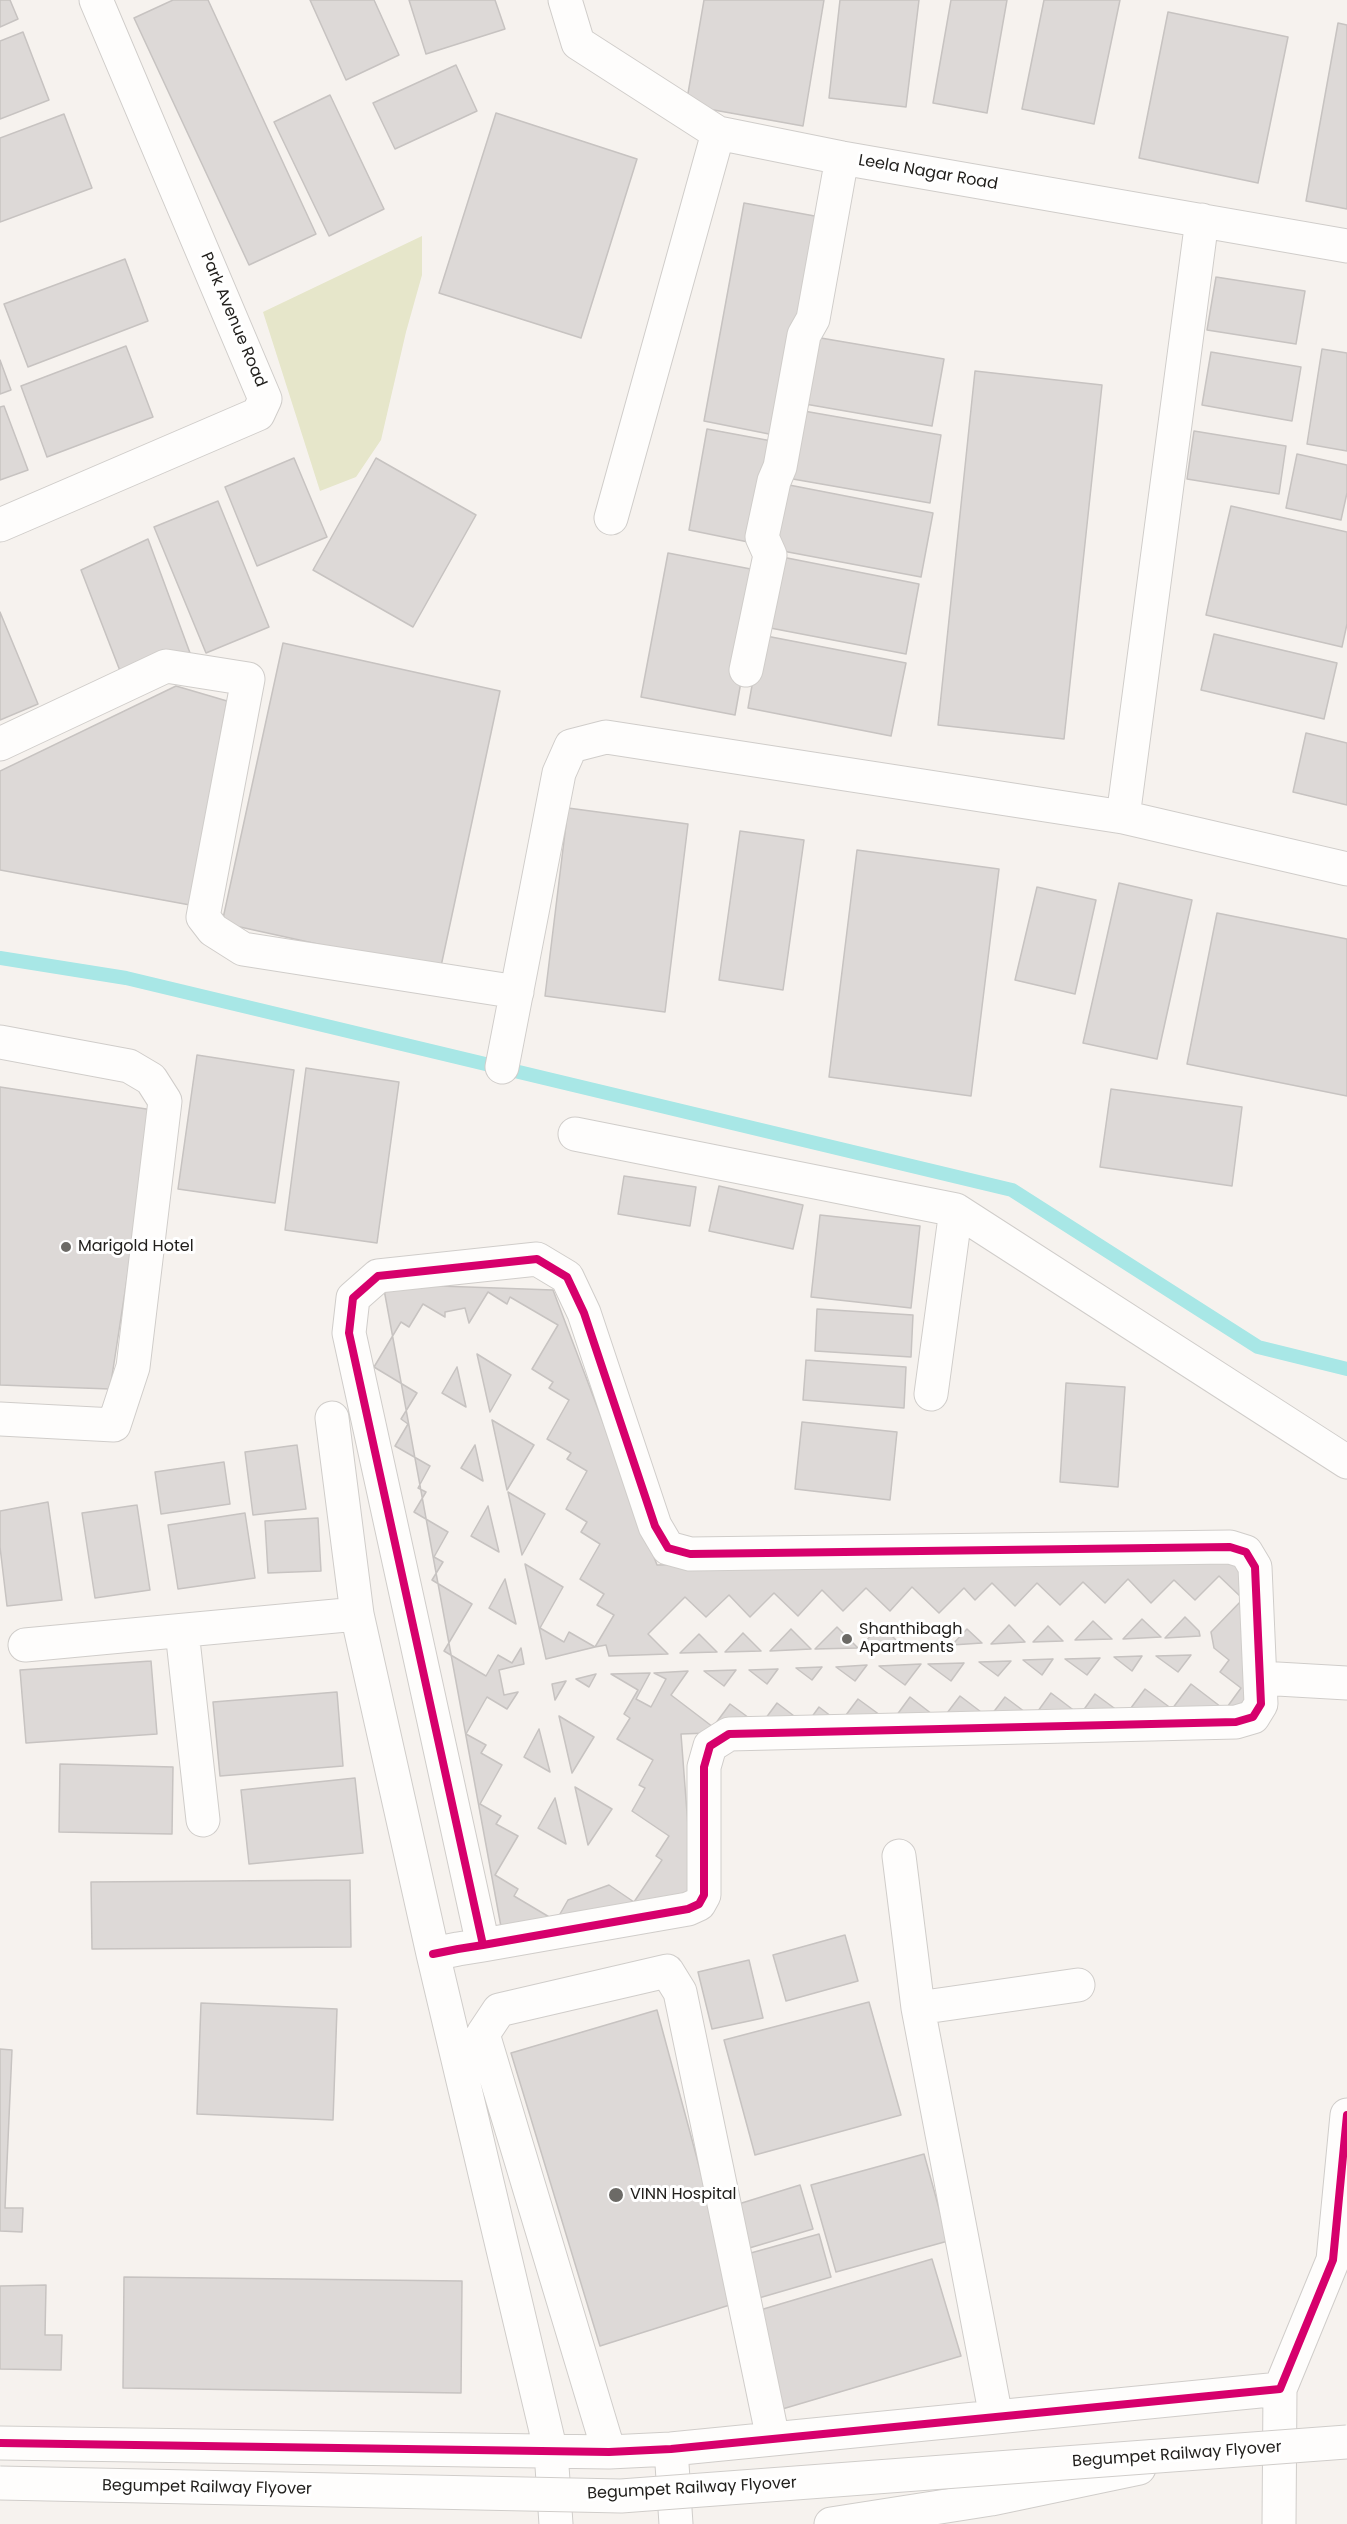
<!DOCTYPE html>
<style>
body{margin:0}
canvas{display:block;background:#f6f2ee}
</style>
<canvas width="1347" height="2524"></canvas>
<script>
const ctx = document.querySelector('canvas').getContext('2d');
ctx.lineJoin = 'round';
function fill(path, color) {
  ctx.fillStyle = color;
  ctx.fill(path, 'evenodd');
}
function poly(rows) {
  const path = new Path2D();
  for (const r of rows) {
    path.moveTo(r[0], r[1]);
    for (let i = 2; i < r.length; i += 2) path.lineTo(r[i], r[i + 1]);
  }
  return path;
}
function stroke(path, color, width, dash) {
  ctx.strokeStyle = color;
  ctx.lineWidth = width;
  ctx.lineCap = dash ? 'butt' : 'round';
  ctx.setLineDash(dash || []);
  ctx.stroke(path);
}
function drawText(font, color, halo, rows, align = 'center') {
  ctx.font = font + ' Poppins,sans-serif';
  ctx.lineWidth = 6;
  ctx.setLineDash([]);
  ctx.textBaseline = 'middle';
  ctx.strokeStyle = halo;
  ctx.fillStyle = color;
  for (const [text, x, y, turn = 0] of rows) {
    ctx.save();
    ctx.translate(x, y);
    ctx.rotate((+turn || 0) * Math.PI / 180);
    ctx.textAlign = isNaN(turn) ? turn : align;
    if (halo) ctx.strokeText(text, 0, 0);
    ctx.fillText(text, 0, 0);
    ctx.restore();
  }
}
const green = poly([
 [422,236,422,275,406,332,381,440,356,477,320,491,263,312]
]);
const stream = poly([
 [0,958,126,978,1012,1190,1258,1347,1347,1369]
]);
const building = poly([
 [0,0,10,0,18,19,0,27,0,0],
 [173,0,208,0,316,234,249,265,134,18,173,0],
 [310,0,374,0,399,55,346,80,310,0],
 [409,0,495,0,505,29,426,54,409,0],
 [704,0,824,0,803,126,686,105,704,0],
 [840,0,919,0,906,107,829,98,840,0],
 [951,0,1007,0,987,113,933,103,951,0],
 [1044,0,1120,0,1094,124,1022,109,1044,0],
 [1168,12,1288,37,1258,183,1139,158,1168,12],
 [1338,23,1347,25,1347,209,1306,201,1338,23],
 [23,32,49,100,0,119,0,41,23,32],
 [456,65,477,111,395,149,373,103,456,65],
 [330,95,384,209,329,236,274,122,330,95],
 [496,113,637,159,581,338,439,293,496,113],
 [64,114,92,188,0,222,0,138,64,114],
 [744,203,820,217,779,436,704,421,744,203],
 [125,259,148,321,28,367,4,304,125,259],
 [1216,277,1305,291,1296,344,1207,330,1216,277],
 [815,337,944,359,932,426,805,404,815,337],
 [126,346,153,417,47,457,21,386,126,346],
 [1322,349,1347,353,1347,451,1307,444,1322,349],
 [1211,352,1301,367,1292,421,1202,405,1211,352],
 [0,360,11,390,0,394,0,360],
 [975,371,1102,385,1064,739,938,725,975,371],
 [4,406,28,470,0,480,0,407,4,406],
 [798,410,941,435,930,503,787,478,798,410],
 [707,429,777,442,758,544,689,530,707,429],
 [1194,431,1286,446,1279,494,1187,479,1194,431],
 [1297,454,1347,465,1347,493,1341,520,1286,508,1297,454],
 [294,458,327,537,257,566,225,487,294,458],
 [376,458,476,515,413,627,313,570,376,458],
 [784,484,933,513,921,577,772,549,784,484],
 [218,501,269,627,206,653,154,527,218,501],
 [1231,506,1347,532,1347,624,1342,647,1206,615,1231,506],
 [148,539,190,653,122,676,81,570,148,539],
 [668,553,761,571,735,715,641,697,668,553],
 [777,556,919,584,906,654,765,627,777,556],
 [0,612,38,704,0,720,0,612],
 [1214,634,1337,663,1324,719,1201,690,1214,634],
 [761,635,906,663,891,736,748,708,761,635],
 [283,643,500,691,440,971,222,923,283,643],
 [176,686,227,701,190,905,0,870,0,771,176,686],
 [1306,733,1347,743,1347,805,1293,792,1306,733],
 [568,808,688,824,665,1012,545,996,568,808],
 [740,831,804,840,783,990,719,980,740,831],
 [857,850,999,869,971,1096,829,1077,857,850],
 [1119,883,1192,900,1157,1059,1083,1043,1119,883],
 [1037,887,1096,900,1075,994,1015,980,1037,887],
 [1217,913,1347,939,1347,1096,1187,1064,1217,913],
 [197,1055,294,1070,275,1203,178,1189,197,1055],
 [306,1068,399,1082,377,1243,285,1230,306,1068],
 [0,1087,153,1110,110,1389,0,1385,0,1087],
 [1111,1089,1242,1107,1232,1186,1100,1167,1111,1089],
 [624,1176,696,1187,690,1226,618,1214,624,1176],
 [719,1186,803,1205,793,1249,709,1231,719,1186],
 [820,1215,920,1226,911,1308,811,1297,820,1215],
 [383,1284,553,1290,657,1565,1241,1553,1248,1714,681,1734,694,1905,502,1932,383,1284],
 [488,1292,507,1304,510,1297,558,1325,532,1369,553,1382,549,1388,569,1400,547,1439,571,1453,567,1459,587,1471,566,1509,587,1522,581,1532,600,1544,580,1579,604,1594,597,1605,614,1615,595,1647,606,1645,609,1656,668,1654,648,1634,685,1597,706,1617,729,1595,750,1617,774,1593,798,1616,822,1590,843,1611,866,1588,890,1611,912,1587,939,1613,964,1588,975,1600,992,1583,1015,1606,1037,1583,1060,1605,1083,1582,1105,1603,1128,1579,1151,1603,1174,1580,1195,1600,1219,1576,1243,1599,1211,1632,1214,1648,1229,1660,1220,1672,1241,1688,1225,1710,1191,1684,1172,1709,1145,1689,1125,1716,1095,1694,1080,1715,1051,1693,1033,1718,1005,1697,989,1718,960,1696,941,1721,910,1697,891,1723,858,1699,840,1723,819,1707,806,1725,777,1703,760,1726,730,1704,713,1727,671,1695,688,1671,654,1673,666,1679,651,1707,636,1699,650,1673,611,1674,638,1690,624,1714,630,1718,617,1739,653,1760,639,1785,645,1788,632,1811,669,1836,656,1856,662,1860,634,1902,609,1885,568,1900,556,1921,514,1896,518,1889,495,1875,518,1836,496,1824,501,1816,480,1804,502,1765,481,1753,486,1745,466,1734,487,1697,507,1709,518,1692,504,1695,499,1670,524,1664,521,1648,512,1663,498,1655,486,1676,444,1651,472,1604,432,1580,443,1562,434,1557,448,1532,414,1512,426,1492,418,1488,430,1466,395,1446,408,1424,401,1419,417,1393,374,1367,401,1322,409,1327,423,1304,445,1317,445,1312,465,1308,469,1323,488,1292],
 [477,1354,511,1375,490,1412,477,1354],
 [457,1367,466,1407,442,1393,457,1367],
 [492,1420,534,1445,507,1490,492,1420],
 [475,1445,483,1481,461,1468,475,1445],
 [508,1492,545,1514,522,1555,508,1492],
 [488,1506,499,1552,471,1536,488,1506],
 [525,1564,563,1587,540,1628,564,1642,569,1632,595,1647,546,1659,525,1564],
 [505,1579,516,1624,489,1608,505,1579],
 [1185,1617,1199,1631,1200,1636,1165,1638,1185,1617],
 [1142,1619,1161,1637,1123,1639,1142,1619],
 [1093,1621,1112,1639,1075,1640,1093,1621],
 [881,1625,902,1646,859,1648,881,1625],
 [1009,1625,1025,1642,991,1644,1009,1625],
 [1048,1626,1063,1641,1033,1642,1048,1626],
 [837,1627,858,1648,815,1649,837,1627],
 [791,1629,811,1649,770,1651,791,1629],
 [967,1629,982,1643,952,1645,967,1629],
 [743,1633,761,1651,725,1652,743,1633],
 [699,1634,717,1652,680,1653,699,1634],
 [1191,1655,1178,1672,1156,1656,1191,1655],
 [1142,1656,1132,1671,1114,1657,1142,1656],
 [1100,1658,1087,1675,1065,1659,1100,1658],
 [1053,1659,1042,1675,1023,1660,1053,1659],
 [1011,1661,998,1676,979,1662,1011,1661],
 [964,1663,951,1681,928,1664,964,1663],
 [921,1664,905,1685,879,1666,921,1664],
 [867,1665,855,1681,836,1667,867,1665],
 [822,1667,812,1680,796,1668,822,1667],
 [778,1669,767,1684,749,1670,778,1669],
 [736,1670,724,1686,704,1671,736,1670],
 [596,1674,589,1687,576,1679,596,1674],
 [566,1681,555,1700,552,1684,566,1681],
 [559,1716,594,1737,572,1773,559,1716],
 [539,1729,550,1772,524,1757,539,1729],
 [575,1787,612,1809,588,1845,575,1787],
 [555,1798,566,1844,538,1828,555,1798],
 [817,1309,913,1315,911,1357,815,1351,817,1309],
 [806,1360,906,1367,904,1408,803,1400,806,1360],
 [1066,1383,1125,1387,1118,1487,1060,1482,1066,1383],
 [802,1422,897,1432,890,1500,795,1489,802,1422],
 [297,1445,306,1509,253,1515,245,1452,297,1445],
 [224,1462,230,1504,161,1514,155,1472,224,1462],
 [48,1502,62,1600,7,1606,0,1547,0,1511,48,1502],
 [137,1505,150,1590,95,1598,82,1513,137,1505],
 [245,1513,255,1578,178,1589,168,1525,245,1513],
 [318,1518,321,1571,268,1573,265,1521,318,1518],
 [151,1661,157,1734,26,1743,20,1670,151,1661],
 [337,1692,343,1766,220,1776,213,1702,337,1692],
 [60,1764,173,1767,172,1834,59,1832,60,1764],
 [355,1778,363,1853,249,1864,241,1790,355,1778],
 [350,1880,351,1947,92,1949,91,1882,350,1880],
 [845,1935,858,1981,786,2001,773,1955,845,1935],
 [749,1960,763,2018,712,2029,698,1972,749,1960],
 [869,2002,901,2115,755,2155,724,2040,869,2002],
 [201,2003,337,2009,333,2120,197,2114,201,2003],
 [657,2010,736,2303,600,2346,511,2053,657,2010],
 [0,2049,12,2050,5,2208,23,2208,22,2232,0,2231,0,2049],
 [924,2154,948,2241,836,2272,811,2185,924,2154],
 [800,2185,813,2229,746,2249,732,2206,800,2185],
 [819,2234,831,2277,752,2300,740,2256,819,2234],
 [932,2259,961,2356,779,2410,750,2313,932,2259],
 [124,2277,462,2281,461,2393,123,2388,124,2277],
 [46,2285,45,2335,62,2335,61,2370,0,2369,0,2286,46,2285]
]);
const minor = poly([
 [565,0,578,43,718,133,842,158,1347,246],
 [611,518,718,133],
 [0,525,258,414,265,399,96,0],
 [746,670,770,555,762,537,774,481,780,467,804,335,813,319,842,158],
 [0,744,166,666,248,679,203,917,213,930,243,949,517,992],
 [1123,817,1202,220],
 [0,1042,129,1066,151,1079,165,1101,133,1367,114,1425,0,1419],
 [502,1067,559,773,571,746,606,737,1123,817,1347,869],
 [575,1134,956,1210,1347,1462],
 [931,1394,956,1210],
 [332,1418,357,1614,433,1954,551,2452,556,2524],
 [182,1631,203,1820],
 [25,1645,357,1614],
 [1260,1678,1347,1683],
 [899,1856,918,2008,996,2417],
 [433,1954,458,1949,483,1945,585,1927,688,1909,699,1904,704,1895,704,1767,710,1746,729,1734,1236,1722,1253,1717,1261,1704,1255,1567,1246,1552,1230,1547,690,1554,668,1548,655,1526,584,1313,567,1277,537,1259,378,1276,353,1298,349,1333,483,1945],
 [918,2008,1078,1985],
 [0,2443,609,2452,671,2449,1280,2389],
 [671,2449,676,2524],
 [609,2452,483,2034,499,2010,667,1971,680,1992,773,2439],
 [1279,2524,1280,2389,1333,2260,1347,2115]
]);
const major = poly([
 [831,2524,991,2499,1139,2468]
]);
const majorBridge = poly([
 [0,2483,621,2496,1347,2442]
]);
const cycleway = poly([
 [433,1954,458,1949,483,1945,585,1927,688,1909,699,1904,704,1895,704,1767,710,1746,729,1734,1236,1722,1253,1717,1261,1704,1255,1567,1246,1552,1230,1547,690,1554,668,1548,655,1526,584,1313,567,1277,537,1259,378,1276,353,1298,349,1333,483,1945],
 [0,2443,609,2452,671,2449,1280,2389,1333,2260,1347,2115]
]);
const markers = [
 [66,1247,6,"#6c6a66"],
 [847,1639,6,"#6c6a66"],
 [616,2195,8,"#6c6a66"]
];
const streetNames = [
 ["Leela Nagar Road",928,173,10],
 ["Park Avenue Road",233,320,67],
 ["Begumpet Railway Flyover",1177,2455,-4],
 ["Begumpet Railway Flyover",207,2488,1],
 ["Begumpet Railway Flyover",692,2489,-3]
];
const poiNames = [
 ["Marigold Hotel",78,1247],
 ["Shanthibagh",859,1630],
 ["Apartments",859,1648],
 ["VINN Hospital",630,2195]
];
fill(green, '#e6e6ca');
stroke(stream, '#a8e7e6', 14);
fill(building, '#ddd9d7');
stroke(building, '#c7c3c1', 1.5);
stroke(minor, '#d0cdca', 35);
stroke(major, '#d0cdca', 35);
stroke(minor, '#fefdfc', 33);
stroke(major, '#fefdfc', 33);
stroke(majorBridge, '#d0cdca', 35, []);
stroke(majorBridge, '#fefdfc', 33);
stroke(cycleway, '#d6006c', 8);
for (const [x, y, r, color] of markers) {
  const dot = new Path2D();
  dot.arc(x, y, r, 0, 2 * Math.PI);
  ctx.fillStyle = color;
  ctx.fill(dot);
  stroke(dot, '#fff', 2);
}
drawText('16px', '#22201d', '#fff', streetNames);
drawText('16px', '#22201d', '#fff', poiNames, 'left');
</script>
